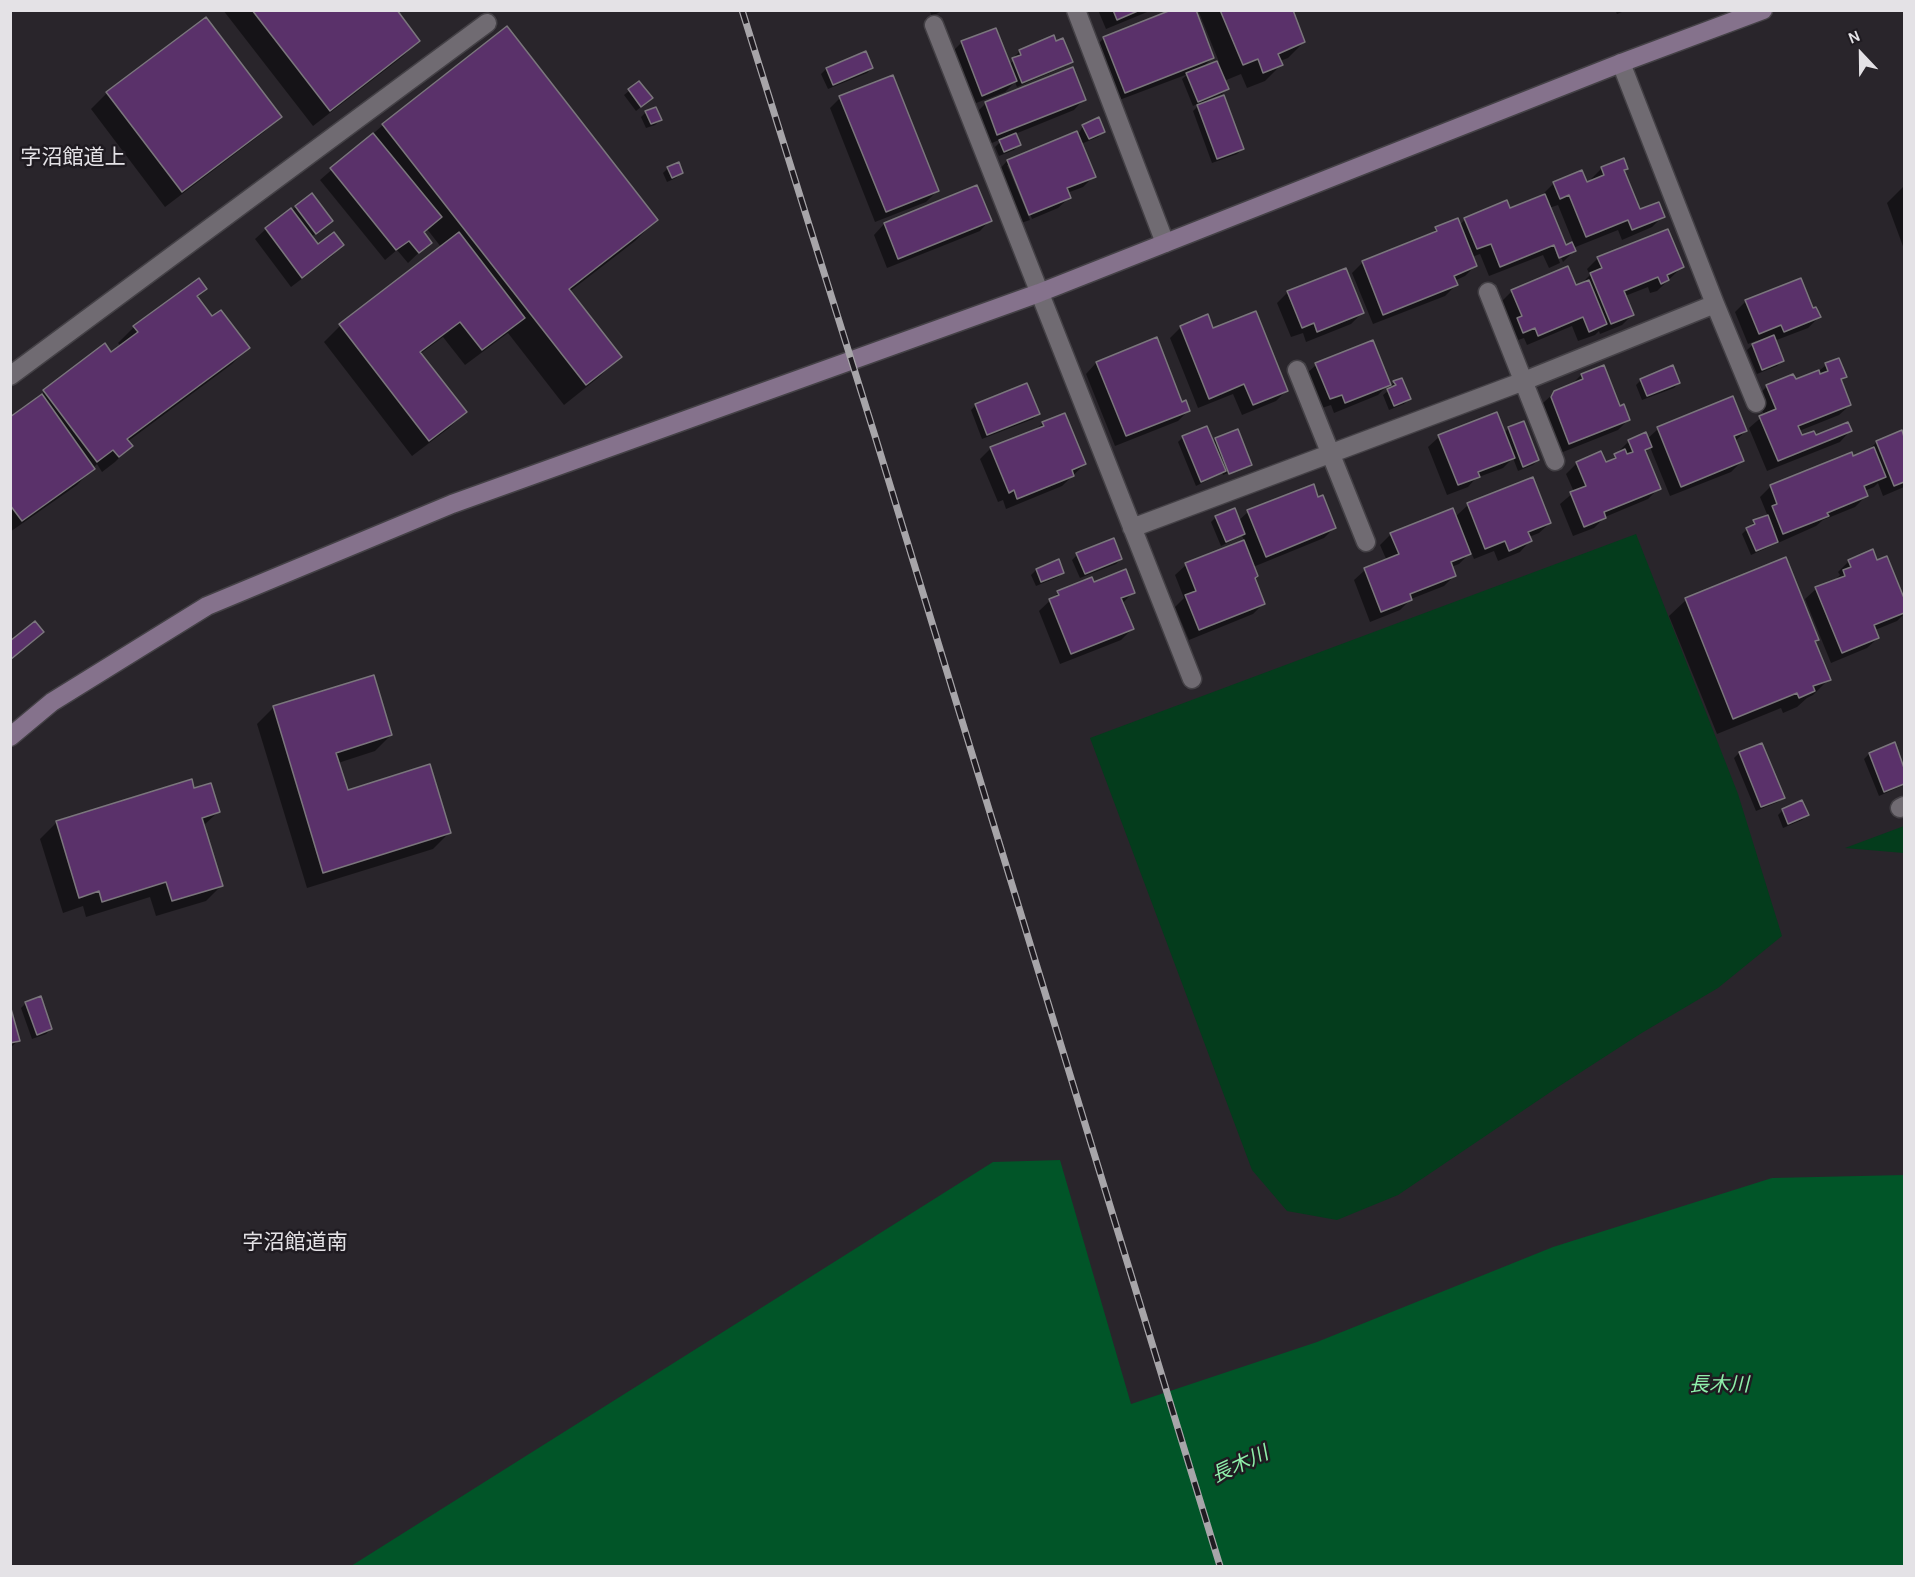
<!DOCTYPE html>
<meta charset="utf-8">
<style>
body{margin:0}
#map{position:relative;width:1915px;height:1577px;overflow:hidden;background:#29252b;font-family:Karla,sans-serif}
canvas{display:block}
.frame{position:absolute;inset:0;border:12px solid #e4e2e6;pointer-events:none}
.north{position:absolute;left:1831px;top:24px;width:60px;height:60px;-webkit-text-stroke:4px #1f1b21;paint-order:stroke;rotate:338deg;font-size:16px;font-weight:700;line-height:24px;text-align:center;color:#e4e2e6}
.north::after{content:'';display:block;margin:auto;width:21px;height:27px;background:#e4e2e6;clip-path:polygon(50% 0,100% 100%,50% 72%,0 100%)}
</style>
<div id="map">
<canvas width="1915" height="1577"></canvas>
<div class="frame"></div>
<div class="north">N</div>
</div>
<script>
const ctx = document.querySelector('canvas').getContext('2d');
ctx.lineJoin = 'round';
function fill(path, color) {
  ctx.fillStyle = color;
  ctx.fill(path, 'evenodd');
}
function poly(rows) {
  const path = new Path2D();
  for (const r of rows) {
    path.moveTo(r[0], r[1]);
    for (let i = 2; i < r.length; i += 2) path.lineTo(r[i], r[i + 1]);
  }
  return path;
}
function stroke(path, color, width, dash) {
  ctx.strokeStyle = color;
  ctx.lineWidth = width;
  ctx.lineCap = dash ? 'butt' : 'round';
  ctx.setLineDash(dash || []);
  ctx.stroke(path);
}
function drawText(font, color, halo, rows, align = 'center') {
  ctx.font = font + ' Karla,"Noto Sans JP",sans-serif';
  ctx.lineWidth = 5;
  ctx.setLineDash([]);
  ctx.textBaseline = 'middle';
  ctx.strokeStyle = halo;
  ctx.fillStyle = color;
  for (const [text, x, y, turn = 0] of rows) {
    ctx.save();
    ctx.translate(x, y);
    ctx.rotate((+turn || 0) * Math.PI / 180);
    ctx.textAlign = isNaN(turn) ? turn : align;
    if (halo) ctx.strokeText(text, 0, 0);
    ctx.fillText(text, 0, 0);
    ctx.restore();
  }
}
const green = poly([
 [1636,534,1738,794,1782,936,1718,988,1640,1034,1558,1087,1398,1195,1337,1220,1287,1211,1252,1170,1090,738],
 [1904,826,1904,853,1845,848]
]);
const water = poly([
 [1060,1160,1131,1404,1317,1342,1553,1247,1772,1178,1904,1175,1904,1566,351,1566,993,1162]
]);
const shadow = poly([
 [223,10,395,10,418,41,402,57,313,126],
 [929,10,944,10,932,16],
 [1098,10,1152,10,1106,29],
 [1198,10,1291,10,1304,42,1288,58,1280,61,1281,65,1265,81,1247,88,1241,74,1224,81,1227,89,1222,94,1207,100,1242,149,1237,154,1212,163,1193,111,1202,102,1193,106,1182,79,1188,74,1114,102,1093,49,1104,38,1212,58,1201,69,1219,62],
 [1615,10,1627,10,1617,14],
 [206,19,280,116,264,132,165,207,91,109,107,93],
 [962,42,1009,64,1016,59,1015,56,1020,51,1071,61,1066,66,1017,87,1015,82,1005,92,971,105,951,53],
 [865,53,872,68,867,73,828,89,821,74,826,69],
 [639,83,646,103,636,111,624,95],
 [840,98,937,191,926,202,875,222,830,108],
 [1084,99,1074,110,1015,134,1019,145,1014,150,999,156,995,147,1004,138,987,145,975,114,986,103],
 [646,112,660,120,655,125,646,128,641,117],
 [383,125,656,220,635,241,569,292,620,356,599,377,564,405,508,333,465,365,443,337,420,354,465,412,449,428,412,456,324,342,340,326,441,247,427,229,423,233,430,242,408,263,397,250,385,260,320,180],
 [1083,126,1103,132,1098,137,1081,144,1094,176,1083,187,1067,193,1069,198,1058,208,1032,219,1010,165,1007,165,1030,220,1018,224,997,172,1007,161,1079,133],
 [668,168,681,173,676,178,667,182,663,173],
 [1602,168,1626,168,1623,172,1639,211,1663,216,1652,227,1622,240,1618,230,1573,248,1574,251,1563,262,1559,253,1556,253,1560,263,1549,268,1543,255,1489,276,1480,254,1472,257,1475,266,1465,276,1454,281,1456,285,1445,296,1373,324,1352,273,1363,262,1429,236,1436,229,1460,225,1465,219,1509,210,1544,196,1543,194,1554,183,1586,184,1592,182,1591,179],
 [1558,205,1573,242,1565,247,1549,208],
 [1904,186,1904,249,1887,203],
 [977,187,990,220,980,231,887,268,874,235,884,224],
 [312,195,326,226,311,237,318,246,342,245,332,256,291,287,255,239,266,229],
 [1598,258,1682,267,1657,291,1650,293,1648,287,1625,296,1632,315,1622,325,1600,334,1599,331,1595,335,1578,341,1572,326,1527,345,1524,338,1512,342,1501,302,1512,291,1575,287,1581,284,1590,275,1587,269],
 [205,289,196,297,212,318,248,348,232,364,127,442,131,446,115,462,102,472,97,464,77,485,10,532,10,418,105,346,111,354,121,346,118,343,134,327],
 [1288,292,1362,313,1351,324,1306,342,1303,333,1291,337,1277,303],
 [1746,301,1812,310,1819,317,1808,328,1774,341,1782,361,1777,366,1757,374,1747,350,1758,340,1748,344,1735,312],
 [1181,327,1286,391,1276,401,1242,415,1233,394,1198,408,1170,338],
 [1156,339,1181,404,1189,410,1178,421,1115,446,1086,374,1096,363],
 [1372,342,1390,387,1394,382,1409,399,1404,404,1389,410,1383,395,1390,389,1388,385,1378,395,1334,413,1331,405,1319,409,1305,375,1316,365],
 [1838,360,1845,377,1840,381,1850,405,1839,415,1799,431,1801,437,1815,437,1850,431,1840,442,1767,471,1749,428,1764,415,1757,397,1767,386,1795,381,1819,371,1826,365],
 [1581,375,1619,408,1628,420,1618,430,1558,454,1541,409,1543,403,1555,392,1571,385],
 [1641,380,1679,383,1674,388,1642,400,1636,385],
 [976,405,1038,414,1033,419,982,439,971,410],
 [1043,423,1085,464,1062,486,1006,509,1003,500,998,502,980,459,991,448,1034,431],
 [1509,428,1538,460,1533,465,1518,471,1513,458,1503,468,1476,478,1468,487,1447,495,1428,447,1439,437,1504,433],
 [1658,429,1746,431,1734,442,1742,461,1731,472,1670,496,1650,447,1645,453,1659,488,1648,499,1605,517,1594,528,1573,536,1560,504,1574,492,1566,474,1577,463,1605,465,1618,454,1618,452,1629,441,1647,439],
 [1901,432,1904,441,1904,487,1883,496,1878,483,1874,487,1864,491,1866,496,1855,507,1823,520,1816,526,1751,555,1742,534,1754,522,1761,519,1767,514,1760,497,1771,486,1866,452,1877,442],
 [1183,437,1212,443,1216,439,1250,464,1247,468,1247,465,1223,475,1222,473,1196,486,1178,442],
 [1532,479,1550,523,1539,533,1529,537,1530,541,1520,552,1498,561,1494,551,1474,559,1471,552,1459,564,1451,567,1455,575,1444,586,1411,599,1400,610,1370,622,1354,580,1365,570,1387,561,1380,545,1391,534,1455,517,1468,505],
 [1317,499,1334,528,1324,538,1253,567,1254,579,1264,603,1253,614,1189,640,1175,607,1184,598,1175,575,1186,565,1244,541,1242,535,1238,538,1221,546,1211,522,1216,517,1238,521,1248,512],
 [1077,555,1121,559,1116,564,1080,578,1072,560],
 [1887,558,1904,602,1904,614,1897,621,1875,630,1878,638,1867,648,1831,663,1805,599,1816,589,1833,582,1840,575,1838,572,1849,561,1877,562],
 [1785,559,1817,639,1814,642,1829,679,1813,695,1807,698,1797,707,1783,713,1781,708,1717,734,1669,616,1686,600],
 [1058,561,1063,572,1058,577,1036,586,1031,575,1036,570],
 [1093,584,1133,592,1122,604,1132,629,1121,640,1060,664,1039,611,1058,593],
 [373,677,391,735,375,751,338,763,347,792,449,833,433,849,307,888,257,724,273,708],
 [1894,744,1904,772,1904,785,1879,796,1864,759,1869,754],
 [1739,753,1783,798,1778,802,1756,811,1734,758],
 [191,781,193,790,218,812,203,826,222,885,206,901,156,916,150,897,86,917,83,906,63,913,40,839,56,823],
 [1783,810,1807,815,1802,820,1783,828,1778,815],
 [26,1003,51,1029,46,1034,32,1039,21,1008],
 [10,1011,19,1040,10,1048]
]);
const building = poly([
 [252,10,397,10,420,41,330,111,252,10],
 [1113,10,1140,10,1117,20,1113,10],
 [1171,10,1196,10,1214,58,1125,93,1103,37,1171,10],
 [1220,10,1293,10,1305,42,1278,54,1283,65,1263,73,1258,59,1243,65,1220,10],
 [206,17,282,117,182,192,106,92,206,17],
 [507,26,658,220,569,289,622,357,586,385,382,124,507,26],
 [996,28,1017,81,982,96,961,41,996,28],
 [1054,35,1056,41,1063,38,1073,62,1022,83,1012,58,1021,55,1019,50,1054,35],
 [866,51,873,68,833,85,826,68,866,51],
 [1217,61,1229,89,1198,102,1186,73,1217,61],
 [1073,67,1086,100,997,135,985,102,1073,67],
 [893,75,939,191,886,212,839,96,893,75],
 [639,81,653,98,641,107,628,89,639,81],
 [1224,95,1244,149,1217,159,1197,105,1224,95],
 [656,107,662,120,651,124,645,111,656,107],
 [1099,117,1105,132,1089,139,1082,125,1099,117],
 [1077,131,1096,177,1067,188,1071,198,1029,215,1007,160,1077,131],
 [373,133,442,217,424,232,432,243,419,253,409,241,396,250,330,168,373,133],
 [1016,133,1021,145,1004,152,999,140,1016,133],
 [1624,158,1628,169,1624,170,1640,209,1659,202,1665,217,1632,230,1628,220,1586,237,1569,195,1560,199,1553,182,1582,170,1587,182,1604,175,1601,167,1624,158],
 [679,162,683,173,672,178,667,167,679,162],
 [977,185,992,221,898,259,884,223,977,185],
 [312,193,333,221,316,234,295,206,312,193],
 [1545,194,1566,245,1572,242,1576,251,1559,258,1554,245,1500,267,1491,244,1477,249,1464,218,1507,200,1510,208,1545,194],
 [291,208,318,244,334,232,344,245,302,278,265,228,291,208],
 [1458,218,1477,266,1454,276,1458,285,1383,315,1362,261,1437,231,1435,227,1458,218],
 [1668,229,1684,267,1667,275,1669,280,1661,284,1658,277,1624,291,1634,315,1611,324,1590,273,1602,268,1597,257,1668,229],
 [459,232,525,318,482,350,460,322,420,352,467,412,429,441,339,324,459,232],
 [1568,266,1576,285,1589,280,1607,324,1589,332,1583,317,1538,336,1535,328,1523,333,1517,318,1522,316,1511,290,1568,266],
 [1346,268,1364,313,1317,332,1314,323,1302,328,1287,291,1346,268],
 [199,278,207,289,197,296,212,316,221,310,250,348,127,439,133,446,119,457,113,450,97,462,43,390,105,343,111,352,138,332,133,326,199,278],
 [1801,278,1813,308,1816,307,1821,317,1784,332,1781,325,1759,334,1745,300,1801,278],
 [1256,311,1288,391,1253,405,1244,384,1209,399,1180,326,1208,314,1213,328,1256,311],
 [1774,335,1784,361,1762,370,1752,344,1774,335],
 [1157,337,1182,402,1186,400,1190,411,1126,436,1096,362,1157,337],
 [1373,340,1391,385,1345,403,1342,395,1330,399,1315,363,1373,340],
 [1839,358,1847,377,1841,379,1851,405,1798,426,1802,435,1814,431,1816,435,1848,422,1852,431,1778,461,1759,416,1776,409,1766,385,1793,374,1796,379,1819,370,1820,374,1828,371,1825,363,1839,358],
 [1604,365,1620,406,1624,404,1630,420,1569,444,1551,397,1554,391,1583,379,1581,374,1604,365],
 [1673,365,1680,383,1647,396,1640,379,1673,365],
 [1402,378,1411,399,1394,406,1387,389,1396,385,1393,381,1402,378],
 [1027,383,1040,414,987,435,975,404,1027,383],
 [42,394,95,469,22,521,10,505,10,417,42,394],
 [1733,396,1747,431,1734,436,1744,461,1681,487,1657,427,1733,396],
 [1497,412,1515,458,1478,472,1480,477,1458,485,1438,435,1497,412],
 [1065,413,1086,464,1072,470,1074,476,1017,499,1014,490,1009,493,990,447,1044,426,1042,422,1065,413],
 [1524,421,1539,460,1523,467,1508,427,1524,421],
 [1207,426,1226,471,1201,482,1182,436,1207,426],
 [1238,429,1252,465,1229,474,1215,438,1238,429],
 [1902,430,1904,437,1904,482,1894,486,1876,441,1902,430],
 [1646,432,1652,447,1645,450,1661,489,1604,512,1606,518,1584,527,1570,492,1586,486,1576,462,1601,451,1606,462,1616,458,1614,454,1625,449,1627,454,1633,452,1628,440,1646,432],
 [1874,447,1886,477,1864,486,1868,496,1827,513,1829,516,1783,534,1772,506,1777,504,1770,485,1852,452,1853,456,1874,447],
 [1533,477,1551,523,1528,532,1532,541,1509,551,1505,541,1485,549,1467,503,1533,477],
 [1314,484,1318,497,1323,495,1336,528,1266,557,1247,510,1314,484],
 [1235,508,1245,534,1226,542,1215,516,1235,508],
 [1453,508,1471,554,1451,562,1456,576,1410,594,1412,600,1381,612,1364,568,1399,554,1390,533,1453,508],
 [1768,515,1778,542,1756,551,1746,528,1755,524,1753,520,1768,515],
 [1114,538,1122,559,1085,574,1076,553,1114,538],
 [1244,540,1258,576,1255,578,1265,604,1199,630,1185,595,1196,591,1185,563,1244,540],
 [1873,549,1877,560,1887,556,1904,598,1904,613,1874,625,1879,638,1842,653,1815,587,1845,576,1843,570,1851,567,1848,560,1873,549],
 [1786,557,1819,640,1815,641,1831,680,1813,686,1815,691,1799,698,1797,693,1733,719,1685,598,1786,557],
 [1059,559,1064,573,1041,582,1036,569,1059,559],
 [1126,569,1135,593,1121,598,1134,629,1071,654,1049,599,1059,595,1057,591,1092,577,1094,582,1126,569],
 [35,621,44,632,10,660,10,641,35,621],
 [374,675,392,735,336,753,348,790,430,764,451,833,323,873,273,706,374,675],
 [1895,742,1904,768,1904,784,1884,792,1869,753,1895,742],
 [1762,743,1785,798,1761,807,1739,752,1762,743],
 [192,779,194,788,211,783,220,812,202,818,223,886,172,901,166,882,102,902,99,891,79,898,56,821,192,779],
 [1802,800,1809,815,1788,824,1782,809,1802,800],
 [41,996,52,1029,37,1035,25,1002,41,996],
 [10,1005,20,1041,10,1043,10,1005]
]);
const street = poly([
 [1076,10,1165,243],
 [934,25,1192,679],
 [1488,292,1555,461],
 [1715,304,1756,403],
 [1297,370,1366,542],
 [10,376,487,23],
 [1132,528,1524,381,1715,304,1621,63],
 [1900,808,1904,806]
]);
const secondary = poly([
 [10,737,52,702,207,606,452,504,1039,293,1621,63,1763,10]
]);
const rail = poly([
 [742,10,875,436,1220,1566]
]);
const waterNames = [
 ["長木川",1719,1385],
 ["長木川",1240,1465,-25]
];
const quarterNames = [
 ["字沼館道上",73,158],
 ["字沼館道南",295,1243]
];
fill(green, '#043c1c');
fill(water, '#015528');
fill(shadow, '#0007');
fill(building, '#5a316a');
stroke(building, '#7b767d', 1.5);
stroke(street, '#444146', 21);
stroke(secondary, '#444146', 21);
stroke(street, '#706b72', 18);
stroke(secondary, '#85728c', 18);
stroke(rail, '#a7a5a9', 7);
stroke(rail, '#1f1b21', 4.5, [14]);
drawText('italic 20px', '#8ff0ab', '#1f1b21', waterNames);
drawText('21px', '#e4e2e6', '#1f1b21', quarterNames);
</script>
